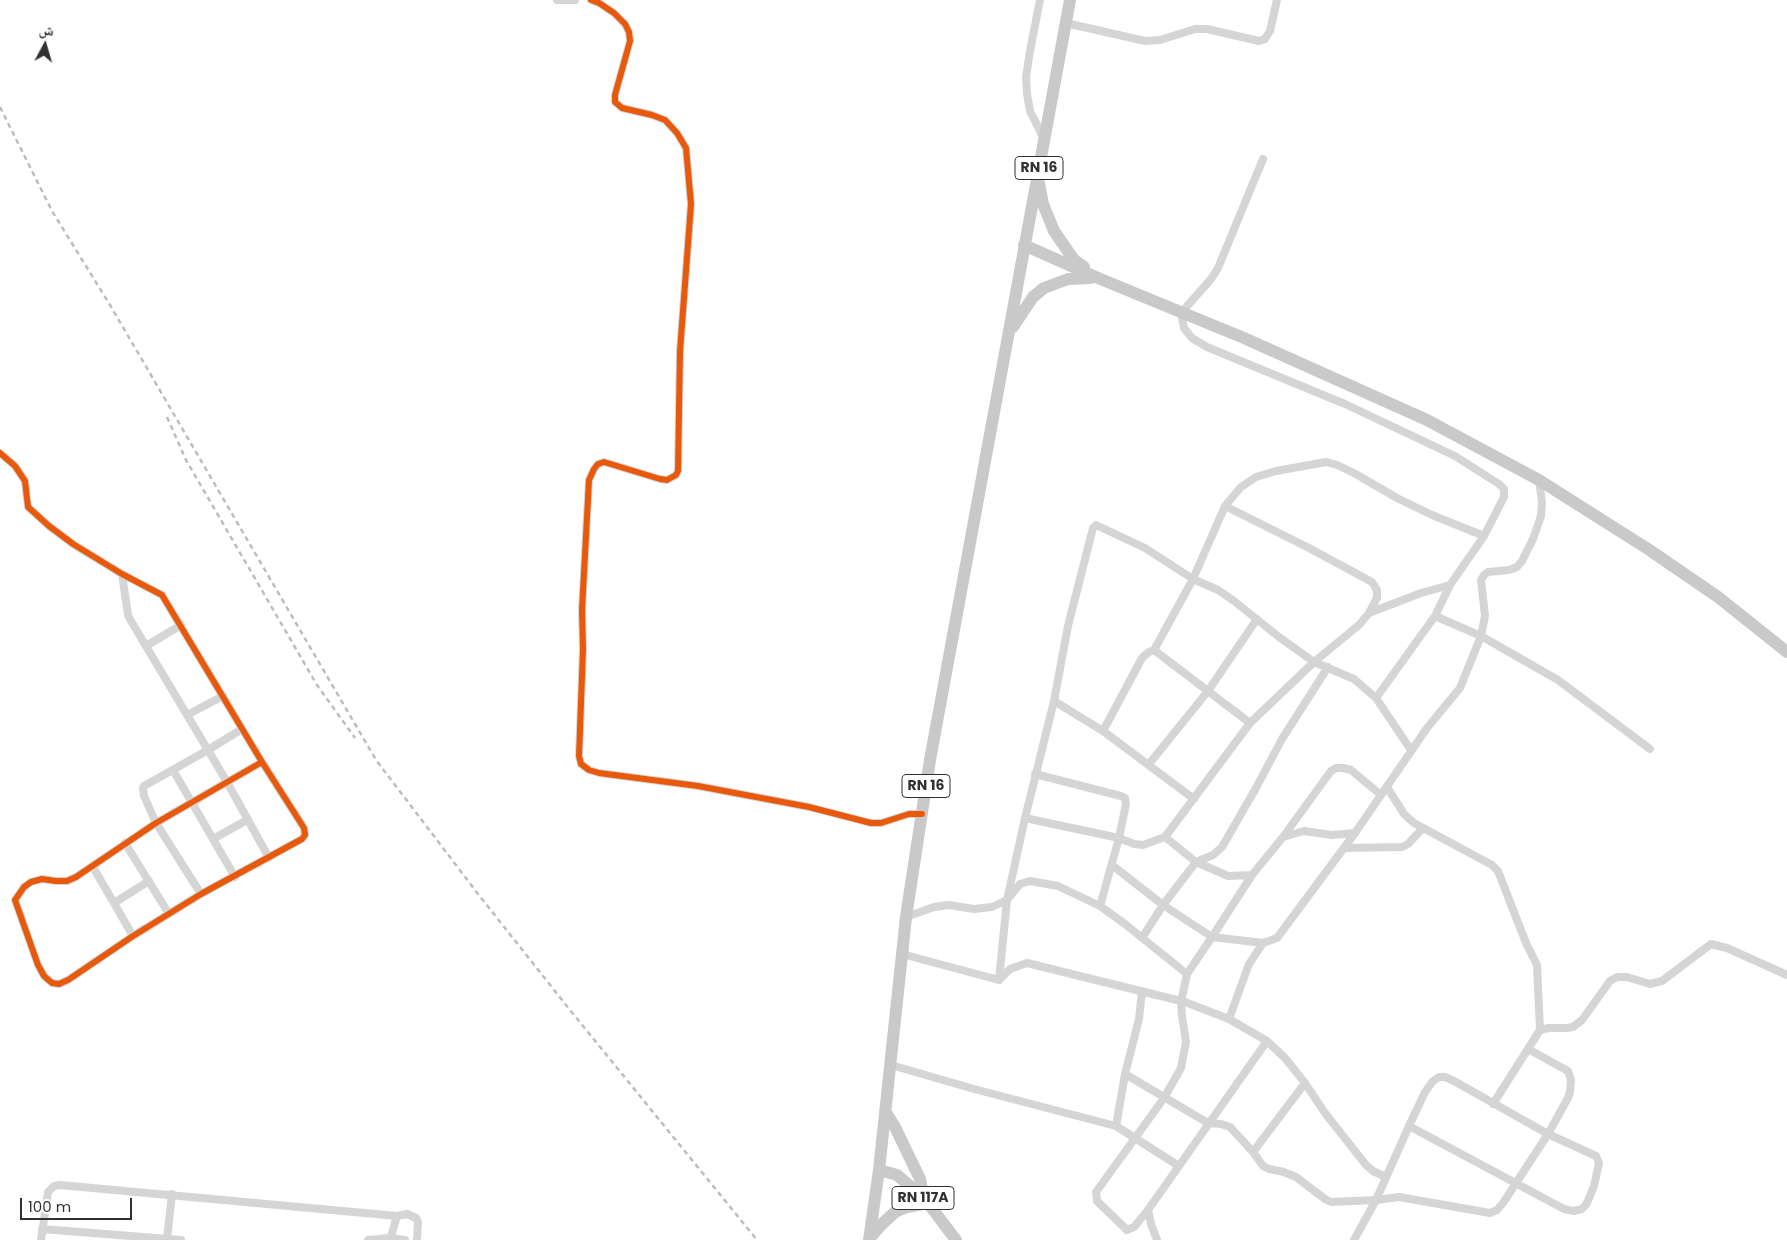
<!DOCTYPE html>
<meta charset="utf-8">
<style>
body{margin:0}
#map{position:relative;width:1787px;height:1240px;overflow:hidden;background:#fff;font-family:Poppins,"Noto Naskh Arabic",sans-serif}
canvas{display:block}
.north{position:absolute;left:20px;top:20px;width:50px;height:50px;-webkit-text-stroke:4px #fff;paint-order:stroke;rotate:6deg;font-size:14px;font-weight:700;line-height:20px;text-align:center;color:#313131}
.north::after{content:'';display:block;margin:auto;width:18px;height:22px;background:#313131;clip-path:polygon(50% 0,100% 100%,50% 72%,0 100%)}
.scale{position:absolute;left:20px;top:1198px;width:112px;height:22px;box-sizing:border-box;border:2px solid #313131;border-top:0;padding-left:6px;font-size:15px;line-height:18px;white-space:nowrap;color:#313131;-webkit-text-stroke:4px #fff;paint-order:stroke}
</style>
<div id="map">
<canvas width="1787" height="1240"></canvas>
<div class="north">ش</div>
<div class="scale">100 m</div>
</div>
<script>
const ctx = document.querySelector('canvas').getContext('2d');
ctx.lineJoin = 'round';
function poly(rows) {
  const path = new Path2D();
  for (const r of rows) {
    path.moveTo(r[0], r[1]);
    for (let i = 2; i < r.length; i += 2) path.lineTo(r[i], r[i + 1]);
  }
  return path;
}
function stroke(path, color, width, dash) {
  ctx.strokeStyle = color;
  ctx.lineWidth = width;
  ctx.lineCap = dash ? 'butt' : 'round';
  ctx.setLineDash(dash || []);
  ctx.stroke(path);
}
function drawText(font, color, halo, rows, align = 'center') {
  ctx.font = font + ' Poppins,sans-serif';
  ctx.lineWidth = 5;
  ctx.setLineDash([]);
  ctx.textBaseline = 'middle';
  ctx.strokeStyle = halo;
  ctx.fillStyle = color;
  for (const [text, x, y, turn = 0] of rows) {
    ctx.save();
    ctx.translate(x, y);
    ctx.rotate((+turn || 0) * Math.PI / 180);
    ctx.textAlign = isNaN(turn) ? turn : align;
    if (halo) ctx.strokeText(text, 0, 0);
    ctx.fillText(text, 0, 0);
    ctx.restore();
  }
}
const minor = poly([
 [557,0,575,0],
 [591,0,599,3,614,13,625,24,629,32,630,41,615,95,615,102,622,108,652,115,665,120,677,133,686,148,691,204,680,351,678,471,676,475,667,480,660,479,604,462,598,464,594,469,589,480,582,610,583,649,579,756,581,764,589,770,599,773,698,786,809,807,871,823,881,823,909,814,922,814],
 [1040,0,1030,51,1026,77,1027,94,1030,111,1043,137],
 [1066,23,1145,41,1160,40,1195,29,1207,29,1259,41,1265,39,1270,31,1277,0],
 [1263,159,1218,268,1211,279,1181,313,1184,328,1192,338,1207,347,1345,404,1455,456,1499,484,1504,489,1504,497,1484,536,1450,585,1435,616,1376,698],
 [0,453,15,466,25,481,28,507,49,526,73,544,122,574,162,595,262,762,304,828,305,835,302,839,201,894,133,936,68,980,59,984,52,983,44,976,38,965,15,900,24,887,31,882,42,879,56,881,67,881,76,877,156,823,262,762],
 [1225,506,1309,548,1372,582,1377,590,1377,598,1369,613],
 [122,574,128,615,131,621,227,782,269,858],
 [1435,616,1481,636,1558,680,1650,749],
 [146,646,181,625],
 [1154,650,1250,723],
 [1054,701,1103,731,1194,799],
 [187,715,223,696],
 [1103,731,1142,658,1149,652,1154,650,1193,579,1225,506,1241,487,1256,477,1276,471,1326,462,1337,465,1354,473,1397,498,1432,515,1484,536],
 [1149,764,1208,691,1257,619],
 [173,770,235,877],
 [1387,787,1404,814,1414,823,1492,865,1498,871,1526,943,1537,965,1540,1030,1493,1104],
 [1025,818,1119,838,1126,804,1125,798,1121,796,1035,774],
 [1165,837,1250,723,1314,662,1359,625,1369,613,1421,593,1450,585],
 [1283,837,1331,771,1336,768,1343,768,1351,770,1381,795],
 [213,839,247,820],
 [125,843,169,914],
 [1344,848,1402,847,1408,844,1422,829],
 [1112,865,1163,905,1212,937,1252,875],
 [93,867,133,936],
 [201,894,156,823,144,796,143,788,144,786,208,750,242,729],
 [114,903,149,881],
 [1100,906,1119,838,1134,844,1143,845,1165,837,1196,862,1213,855,1222,847,1256,788,1282,739,1328,667],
 [906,917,934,907,949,905,974,909,992,907,1007,900,1020,884,1030,881,1058,886,1100,906,1125,924,1187,974,1181,1002,1182,1016,1186,1042,1181,1068,1164,1098,1096,1192,1097,1201,1127,1230,1134,1227,1148,1210,1267,1041],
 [1142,938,1163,905,1196,862,1228,876,1252,875,1283,837,1304,831,1332,835,1355,833],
 [902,954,999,980,1010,969,1027,963,1185,1002,1229,1019,1267,1041,1285,1058,1305,1083,1325,1113,1366,1165,1373,1171,1386,1177],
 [1187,974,1212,937,1263,943,1277,938,1355,833,1427,728,1460,688,1481,636,1485,616,1481,580,1484,575,1488,572,1509,570,1517,567,1522,561,1533,539,1541,516,1542,502,1539,480],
 [999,980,1007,900,1025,818,1054,701,1068,626,1093,528,1096,525,1145,548,1193,579,1218,590,1234,601,1279,637,1314,662,1354,679,1376,698,1411,750],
 [1229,1019,1249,964,1263,943],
 [1540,1030,1549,1028,1567,1028,1573,1027,1582,1020,1610,981,1617,977,1627,977,1650,984,1662,981,1711,944,1727,948,1787,975],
 [891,1065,974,1089,1116,1126,1125,1074,1139,1019,1142,991],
 [1125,1074,1208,1123,1221,1124,1230,1127,1253,1152,1263,1166,1269,1169,1284,1172,1296,1177,1325,1199,1331,1202,1376,1200,1399,1197,1490,1213,1497,1210,1503,1203,1548,1134,1568,1098,1570,1092,1571,1080,1568,1071,1528,1049],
 [1116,1126,1179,1166],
 [1253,1152,1305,1083],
 [1148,1210,1151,1224,1157,1240],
 [42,1229,181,1240],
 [167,1239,172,1194],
 [41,1240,48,1192,54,1186,60,1185,397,1216],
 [368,1240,390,1238,405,1240],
 [390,1240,397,1216,407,1214,416,1218,418,1222,417,1240],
 [1354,1240,1376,1200,1409,1126,1425,1092,1433,1081,1439,1077,1445,1077,1454,1081,1548,1134,1596,1156,1599,1163,1594,1186,1587,1203,1582,1209,1574,1211,1564,1209,1409,1126]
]);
const primary = poly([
 [1039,183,1043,204,1054,231,1074,260,1084,267],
 [1024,245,1098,278,1244,338,1427,420,1539,480,1648,549,1718,597,1787,652],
 [1013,327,1033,297,1044,288,1068,279,1091,278],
 [885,1111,895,1127,920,1179,924,1199],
 [879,1170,897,1175,917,1192,928,1203,956,1240],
 [869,1239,881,1225,895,1212,904,1208,928,1203],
 [869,1240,879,1170,906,917,930,760,1070,0]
]);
const rail = poly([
 [0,107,52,211,110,305,376,760,478,894,570,1010,757,1240],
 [167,417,186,460,317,685,355,738]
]);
const cycleway = poly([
 [591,0,599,3,614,13,625,24,629,32,630,41,615,95,615,102,622,108,652,115,665,120,677,133,686,148,691,204,680,351,678,471,676,475,667,480,660,479,604,462,598,464,594,469,589,480,582,610,583,649,579,756,581,764,589,770,599,773,698,786,809,807,871,823,881,823,909,814,922,814],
 [0,453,15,466,25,481,28,507,49,526,73,544,122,574,162,595,262,762,304,828,305,835,302,839,201,894,133,936,68,980,59,984,52,983,44,976,38,965,15,900,24,887,31,882,42,879,56,881,67,881,76,877,156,823,262,762]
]);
const shields = [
 [1039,168,48],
 [926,786,48],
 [923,1198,62]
];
const shieldNames = [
 ["RN 16",1039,168],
 ["RN 16",926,786],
 ["RN 117A",923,1198]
];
stroke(minor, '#d5d5d5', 8);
stroke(primary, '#c9c9c9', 12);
stroke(rail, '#bdbdbd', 2.5, [5, 4]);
stroke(cycleway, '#e8590c', 6);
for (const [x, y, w] of shields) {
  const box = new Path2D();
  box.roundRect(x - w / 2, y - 11.5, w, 23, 4);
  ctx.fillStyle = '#fff';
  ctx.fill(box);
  stroke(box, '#313131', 1);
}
drawText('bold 14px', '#313131', null, shieldNames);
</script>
